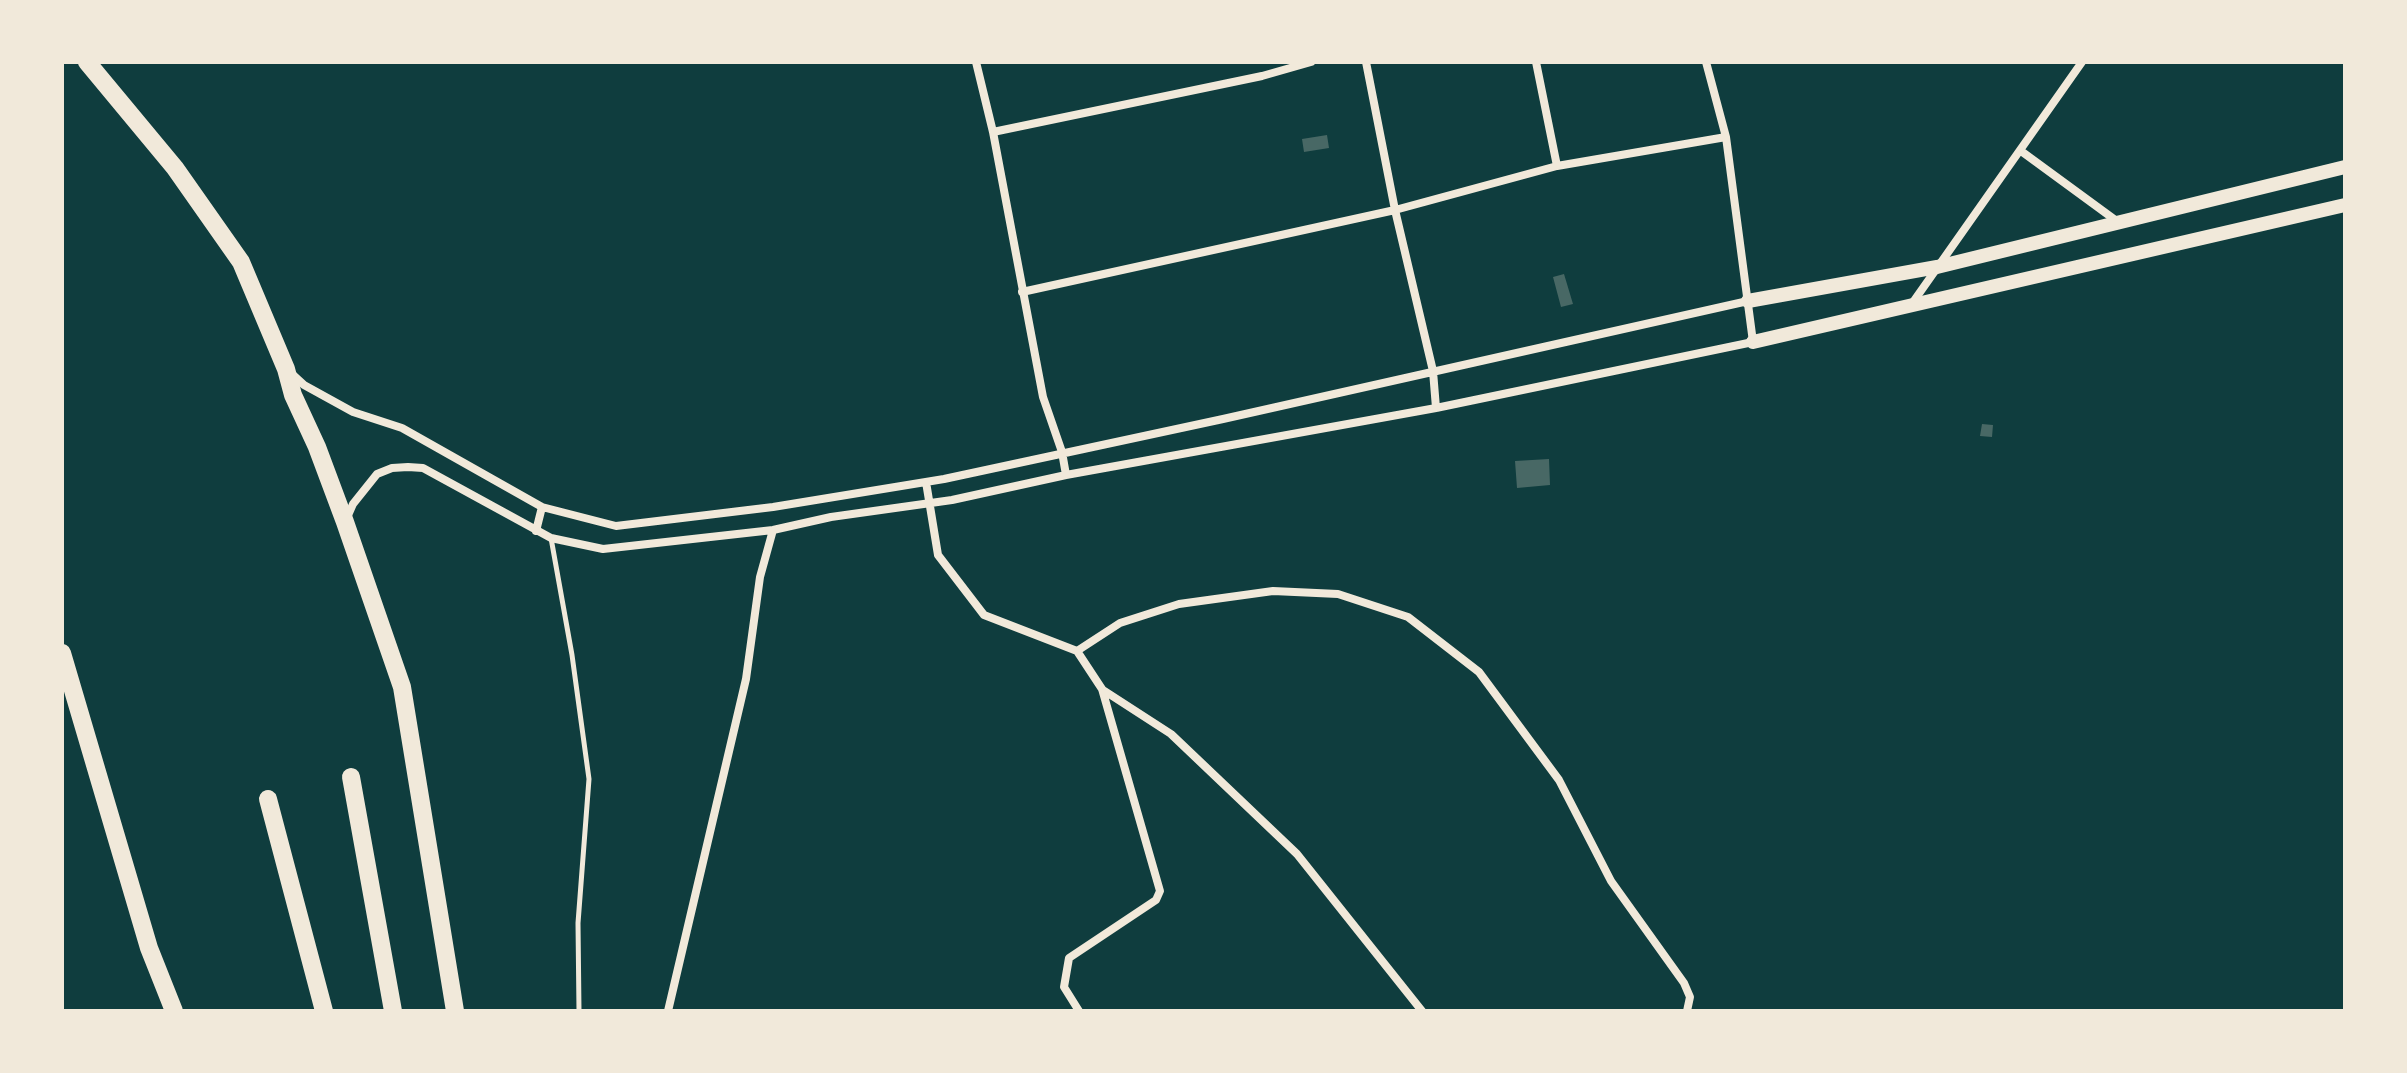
<!DOCTYPE html>
<style>
body{margin:0}
#map{position:relative;width:2407px;height:1073px;overflow:hidden;background:#0f3d3e;font-family:Figtree,sans-serif}
canvas{display:block}
.frame{position:absolute;inset:0;border:64px solid #f1e9da;pointer-events:none}
</style>
<div id="map">
<canvas width="2407" height="1073"></canvas>
<div class="frame"></div>
</div>
<script>
const ctx = document.querySelector('canvas').getContext('2d');
ctx.lineJoin = 'round';
function fill(path, color) {
  ctx.fillStyle = color;
  ctx.fill(path, 'evenodd');
}
function poly(rows) {
  const path = new Path2D();
  for (const r of rows) {
    path.moveTo(r[0], r[1]);
    for (let i = 2; i < r.length; i += 2) path.lineTo(r[i], r[i + 1]);
  }
  return path;
}
function stroke(path, color, width, dash) {
  ctx.strokeStyle = color;
  ctx.lineWidth = width;
  ctx.lineCap = dash ? 'butt' : 'round';
  ctx.setLineDash(dash || []);
  ctx.stroke(path);
}
const building = poly([
 [1327,135,1329,148,1304,152,1302,139],
 [1564,274,1573,304,1561,307,1553,277],
 [1982,424,1993,425,1992,437,1980,436],
 [1549,459,1550,485,1517,488,1515,461]
]);
const service = poly([
 [551,538,572,655,589,779,578,923,579,1011]
]);
const minor = poly([
 [976,62,993,132,1043,397,1062,452,1066,475],
 [1366,62,1395,210,1433,371,1436,408],
 [1536,62,1557,166],
 [993,132,1262,76,1311,62],
 [2021,151,2118,222],
 [1022,292,1395,210,1557,166,1726,137],
 [1911,305,2082,62],
 [292,374,304,385,353,412,402,428,542,507,616,526,773,507,944,479,1223,419,1748,301],
 [926,482,938,555,984,615,1077,651,1102,689,1160,891,1156,900,1069,958,1064,987,1079,1011],
 [346,520,353,504,377,474,392,468,408,467,423,468,551,538,603,549,773,530,831,517,952,500,1066,475,1436,408,1753,342,1726,137,1706,62],
 [536,531,542,507],
 [1077,651,1120,623,1179,604,1273,591,1338,594,1408,617,1479,672,1559,780,1611,881,1684,983,1690,997,1687,1011],
 [1103,690,1171,734,1297,854,1422,1011],
 [668,1011,746,679,760,577,773,530]
]);
const secondary = poly([
 [1748,301,1937,267,2345,167],
 [1753,342,2345,205]
]);
const motorway = poly([
 [87,62,175,168,241,262,286,369,293,395,317,447,345,522,402,687,455,1011],
 [62,653,149,948,174,1011],
 [351,777,393,1011],
 [268,799,324,1011]
]);
fill(building, '#486865');
stroke(service, '#f1e9da', 5);
stroke(minor, '#f1e9da', 8);
stroke(secondary, '#f1e9da', 14);
stroke(motorway, '#f1e9da', 18);
</script>
